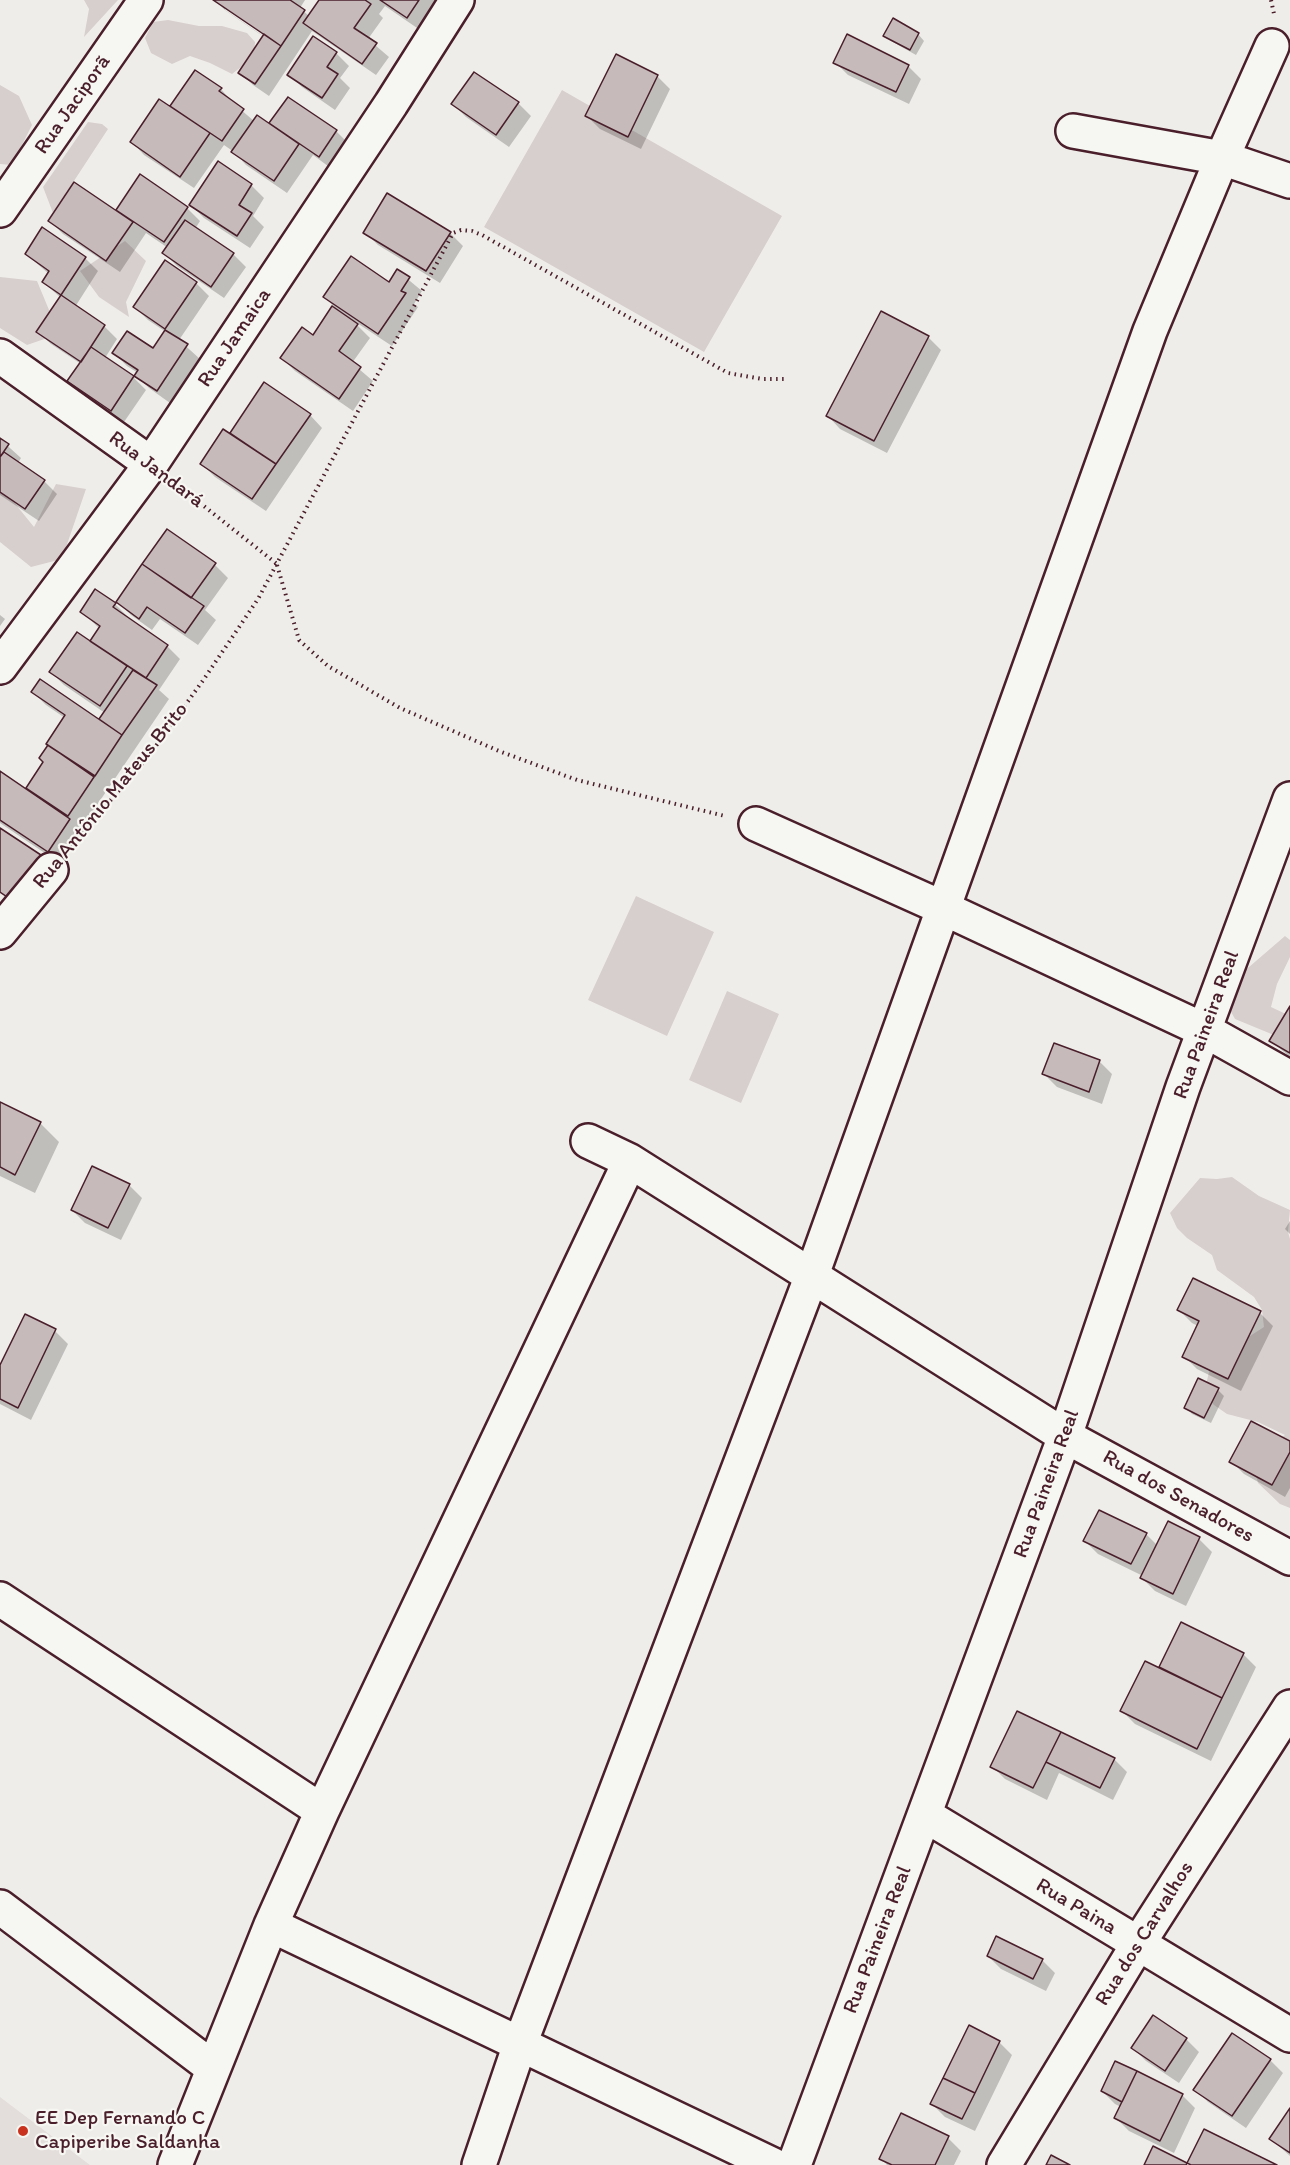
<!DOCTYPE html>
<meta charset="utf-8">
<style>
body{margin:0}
canvas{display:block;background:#efedea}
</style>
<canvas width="1290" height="2165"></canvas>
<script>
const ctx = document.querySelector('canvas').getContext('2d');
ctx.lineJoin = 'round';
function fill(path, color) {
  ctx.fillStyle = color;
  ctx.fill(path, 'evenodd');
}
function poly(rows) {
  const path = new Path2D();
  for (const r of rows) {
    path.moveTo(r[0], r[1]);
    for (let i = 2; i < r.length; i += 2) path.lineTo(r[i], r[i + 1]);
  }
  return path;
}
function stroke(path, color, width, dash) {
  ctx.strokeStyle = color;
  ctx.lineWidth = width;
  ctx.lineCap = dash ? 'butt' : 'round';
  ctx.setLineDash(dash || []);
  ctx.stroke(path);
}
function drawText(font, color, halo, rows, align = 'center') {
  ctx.font = font + ' Itim,sans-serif';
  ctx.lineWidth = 4.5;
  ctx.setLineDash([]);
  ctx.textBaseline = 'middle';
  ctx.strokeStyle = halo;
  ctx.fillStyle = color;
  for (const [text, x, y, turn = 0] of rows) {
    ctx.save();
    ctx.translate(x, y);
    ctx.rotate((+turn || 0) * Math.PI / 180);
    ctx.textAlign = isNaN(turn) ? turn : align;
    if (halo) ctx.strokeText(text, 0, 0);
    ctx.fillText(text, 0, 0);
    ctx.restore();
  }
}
const built = poly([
 [0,2097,90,2165,0,2165]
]);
const green = poly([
 [84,0,118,0,84,37,89,9],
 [168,20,199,26,222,26,247,33,255,42,254,57,232,74,210,63,190,56,172,64,151,53,145,38,153,22],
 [0,85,19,96,32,125,12,165,0,164],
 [562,90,782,216,704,352,484,227],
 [88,122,102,124,108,129,53,213,43,187],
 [125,241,146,261,126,302,129,317,99,297,80,271],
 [0,277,37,281,59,334,27,345,0,328],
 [56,484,86,489,62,559,31,567,0,542,0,485,34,527],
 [636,896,714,932,667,1036,588,1000],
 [1285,936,1290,940,1290,957,1277,984,1271,1007,1288,1015,1281,1038,1235,1019,1220,992],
 [727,991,779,1014,741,1103,689,1080],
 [1232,1177,1259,1196,1290,1210,1288,1232,1290,1239,1290,1508,1280,1504,1258,1483,1254,1467,1259,1452,1285,1435,1258,1422,1227,1414,1214,1405,1204,1394,1217,1336,1250,1336,1264,1327,1262,1310,1254,1297,1217,1270,1212,1255,1187,1238,1177,1228,1170,1213,1200,1178,1217,1179]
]);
const shadow = poly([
 [215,0,305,0,300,8,309,16,320,0,440,0,420,30,385,6,379,14,383,18,368,39,389,57,376,75,312,31,269,96,253,85,240,72,264,37,226,11],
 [225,6,271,37,269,40,225,10],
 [893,20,918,34,924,41,916,55,891,41,885,35],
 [336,53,349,66,340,78,350,88,335,110,302,87,289,74],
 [617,56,657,76,670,89,641,149,600,129,587,116],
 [835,62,908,66,921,79,909,104,848,75],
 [196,72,221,89,233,103,254,121,270,125,288,99,336,131,349,144,332,169,313,155,287,193,246,165,234,152,224,145,194,188,144,155,132,142,171,108],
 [518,103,531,116,509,147,466,117,453,104],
 [141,177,187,208,200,221,195,229,233,254,246,267,224,298,177,266,164,253,168,248,146,233,120,272,63,234,50,221,117,212],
 [251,185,264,198,253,216,264,227,250,248,204,218,191,205],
 [43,230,85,258,98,271,75,307,104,326,117,339,105,358,133,377,146,390,124,422,82,394,69,381,81,364,51,344,38,332,61,298,43,282,49,274,26,254],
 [365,232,450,233,463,246,440,283,378,245],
 [398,271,422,291,414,304,418,307,392,346,357,323,356,324,370,338,352,363,373,381,353,411,295,371,282,358,314,337,334,307,325,297,389,284],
 [196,283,209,296,179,340,200,359,170,403,149,388,136,375,138,373,127,366,114,353,153,350,166,332,148,320,135,307],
 [928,337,941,350,887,453,840,429,828,416],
 [265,384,310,415,322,428,266,511,215,477,202,464,230,435],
 [0,439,21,458,18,463,44,481,57,494,39,521,0,495],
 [167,532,215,565,228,578,205,610,216,620,198,645,160,619,152,630,131,615,118,602],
 [115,604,128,617,127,618,167,646,180,659,159,690,169,699,80,830,82,833,61,864,0,823,0,773,26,790,45,762,65,718,46,705,33,692,100,721,105,713,64,685,51,672,91,643,100,629,82,612],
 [0,615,5,619,0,626],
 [1290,1009,1290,1057,1271,1041],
 [1099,1061,1112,1074,1102,1104,1057,1087,1044,1074],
 [0,1103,40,1123,59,1142,35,1193,0,1176],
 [129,1185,142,1198,121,1240,85,1223,72,1210],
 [1290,1221,1290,1234,1285,1229],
 [1179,1310,1260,1313,1273,1326,1241,1391,1197,1369,1184,1356,1198,1326,1192,1323],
 [55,1331,68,1344,31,1420,0,1404,0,1369],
 [1218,1390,1224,1396,1211,1423,1192,1414,1186,1407],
 [1290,1443,1290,1488,1285,1497,1244,1474,1231,1461],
 [1169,1523,1199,1539,1212,1552,1186,1606,1155,1591,1142,1578,1143,1576,1098,1554,1085,1541,1146,1534,1158,1546],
 [1182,1624,1243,1654,1256,1667,1211,1761,1135,1724,1122,1711,1160,1669],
 [1018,1713,1114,1759,1127,1772,1113,1800,1059,1773,1047,1800,1005,1779,992,1766],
 [988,1956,1042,1960,1055,1973,1046,1991,1001,1969],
 [1153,2017,1186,2039,1199,2052,1179,2083,1146,2061,1133,2048],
 [999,2042,1012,2055,975,2131,945,2117,932,2104],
 [1270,2060,1283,2073,1246,2128,1208,2102,1195,2089],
 [1102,2091,1182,2095,1195,2108,1174,2153,1129,2131,1116,2118,1121,2107,1115,2104],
 [1290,2111,1290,2156,1271,2139],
 [948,2138,961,2151,954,2165,887,2165,881,2158]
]);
const building = poly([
 [213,0,290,0,305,10,281,46,213,0],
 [319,0,365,0,371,4,354,28,377,43,362,64,303,23,319,0],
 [380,0,419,0,407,18,380,0],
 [893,18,919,33,910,50,883,36,893,18],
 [264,34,281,46,255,84,238,73,264,34],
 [847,34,909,65,896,92,833,63,847,34],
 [313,36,337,52,327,67,338,74,322,98,287,75,313,36],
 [616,54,658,75,628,137,585,116,616,54],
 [195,70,222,88,219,91,244,109,222,141,170,106,195,70],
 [474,72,519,102,496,135,451,104,474,72],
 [288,97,337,130,319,157,269,123,288,97],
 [159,99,210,133,180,177,130,142,159,99],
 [257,115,299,144,274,181,231,152,257,115],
 [218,161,252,184,239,205,252,213,237,236,189,205,218,161],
 [140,174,188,207,164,242,116,210,140,174],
 [74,182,133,222,106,261,48,221,74,182],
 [387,193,451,232,426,271,363,233,387,193],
 [185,220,234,253,211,287,162,253,185,220],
 [42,227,86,257,61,295,42,282,49,271,25,254,42,227],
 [351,256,389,282,397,269,410,277,401,291,406,293,378,334,323,297,351,256],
 [165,260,197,282,165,329,133,307,165,260],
 [61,295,105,325,81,362,36,332,61,295],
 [332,306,358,324,339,351,361,367,339,399,280,358,302,327,313,335,332,306],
 [881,311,929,336,874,441,826,416,881,311],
 [165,330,188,344,157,391,134,376,138,370,112,353,127,331,153,348,165,330],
 [91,347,134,376,111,411,67,381,91,347],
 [264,382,311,414,276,464,230,433,264,382],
 [223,429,276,464,252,499,200,464,223,429],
 [0,438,9,444,0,457,0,438],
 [4,452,45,480,25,509,0,492,0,457,4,452],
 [167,529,216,563,191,598,142,564,167,529],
 [142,564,204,606,185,633,147,607,139,619,116,602,142,564],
 [95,589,116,603,113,607,168,645,146,678,90,641,100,626,80,612,95,589],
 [77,632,127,666,100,706,49,672,77,632],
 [133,670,157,685,122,735,99,719,133,670],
 [40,679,122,735,95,776,46,744,65,715,31,692,40,679],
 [48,745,94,777,68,816,26,788,43,762,39,758,48,745],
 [0,771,70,819,48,852,0,820,0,771],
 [0,828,44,857,13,901,0,892,0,828],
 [1290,1006,1290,1053,1269,1041,1290,1006],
 [1054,1043,1100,1060,1089,1092,1042,1074,1054,1043],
 [0,1102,41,1122,15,1175,0,1167,0,1102],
 [92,1166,130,1184,108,1228,71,1210,92,1166],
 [1193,1278,1261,1311,1228,1379,1182,1357,1199,1321,1177,1310,1193,1278],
 [25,1314,56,1329,18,1408,0,1399,0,1365,25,1314],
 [1198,1378,1219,1388,1204,1418,1184,1408,1198,1378],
 [1251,1421,1290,1441,1290,1452,1272,1485,1229,1462,1251,1421],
 [1099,1510,1147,1533,1131,1564,1083,1541,1099,1510],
 [1168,1521,1200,1537,1173,1594,1140,1578,1168,1521],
 [1181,1622,1244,1653,1222,1698,1159,1667,1181,1622],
 [1145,1661,1222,1698,1197,1749,1120,1711,1145,1661],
 [1017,1711,1061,1732,1033,1788,990,1767,1017,1711],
 [1061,1732,1115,1758,1100,1788,1046,1762,1061,1732],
 [996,1936,1043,1959,1033,1979,987,1956,996,1936],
 [1153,2015,1187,2038,1165,2071,1131,2048,1153,2015],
 [969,2025,1000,2041,975,2093,943,2078,969,2025],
 [1232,2033,1271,2059,1232,2116,1193,2090,1232,2033],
 [1115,2061,1137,2071,1122,2102,1101,2091,1115,2061],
 [1137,2071,1183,2094,1160,2141,1114,2118,1137,2071],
 [943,2078,975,2093,962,2119,930,2104,943,2078],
 [1290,2108,1290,2153,1269,2139,1290,2108],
 [901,2113,949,2136,935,2165,892,2165,879,2159,901,2113],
 [1204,2129,1277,2165,1191,2165,1187,2163,1204,2129],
 [1153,2146,1187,2163,1186,2165,1144,2165,1153,2146],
 [1051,2155,1070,2165,1046,2165,1051,2155]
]);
const path = poly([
 [1271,0,1274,14],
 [176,484,277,564],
 [277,565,299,640,328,666,400,708,499,751,577,780,725,816],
 [71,846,148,757,204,679,258,599,453,233,461,230,472,231,482,235,728,373,762,379,786,379]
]);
const street = poly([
 [1073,131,1222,158,1290,181],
 [0,210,146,0],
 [0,356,151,464],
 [0,667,151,464,391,104,457,0],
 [756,824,943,908,1206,1031,1290,1078],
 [0,932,51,870],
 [630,1161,1065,1436,1290,1558],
 [0,1599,322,1811],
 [925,1815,1290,2035],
 [0,1907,213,2068],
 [271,1925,773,2165],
 [175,2165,271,1925,322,1811,630,1161,588,1141],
 [479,2165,520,2044,812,1275,1150,331,1222,158,1272,46],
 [794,2165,1065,1436,1183,1087,1290,799],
 [1004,2165,1138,1944,1290,1707]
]);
const markers = [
 [23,2131,6,"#c8321e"]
];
const streetNames = [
 ["Rua Jaciporã",73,105,-55],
 ["Rua Jamaica",235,338,-56],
 ["Rua Jandará",156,470,37],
 ["Rua Antônio Mateus Brito",111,796,-51],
 ["Rua Paineira Real",1207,1025,-70],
 ["Rua Paineira Real",1047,1484,-70],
 ["Rua dos Senadores",1178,1497,29],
 ["Rua Paina",1076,1907,31],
 ["Rua dos Carvalhos",1145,1934,-58],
 ["Rua Paineira Real",878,1940,-69]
];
const poiNames = [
 ["EE Dep Fernando C",35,2119],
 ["Capiperibe Saldanha",35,2143]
];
fill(built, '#e3dedc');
fill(green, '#d7cfce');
fill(shadow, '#0003');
fill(building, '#c6babb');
stroke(building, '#4a1f2b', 1.5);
stroke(street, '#4a1f2b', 38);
stroke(path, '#4a1f2b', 4, [1.5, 4.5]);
stroke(street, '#f6f6f2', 33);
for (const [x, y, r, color] of markers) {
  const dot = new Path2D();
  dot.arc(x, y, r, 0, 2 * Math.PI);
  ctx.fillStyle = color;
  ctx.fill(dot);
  stroke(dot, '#f6f6f2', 2);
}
drawText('21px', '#4a1f2b', '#f6f6f2', streetNames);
drawText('21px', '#4a1f2b', '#f6f6f2', poiNames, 'left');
</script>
